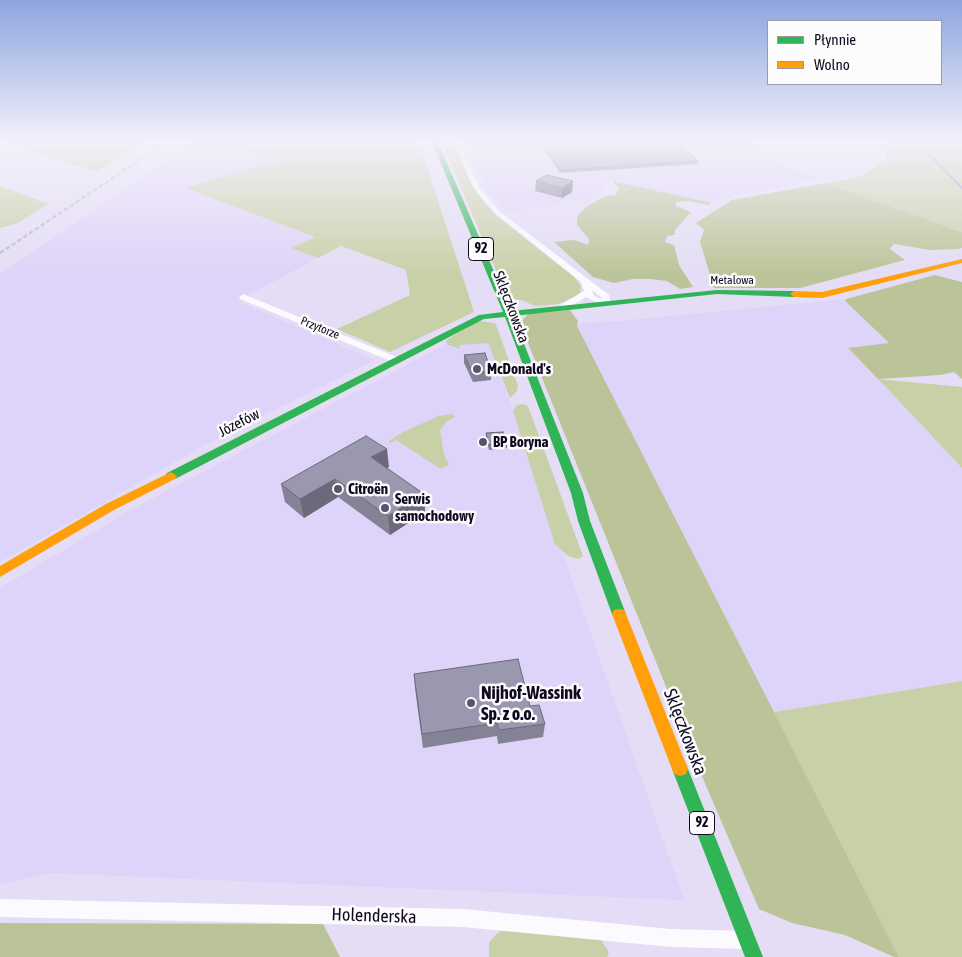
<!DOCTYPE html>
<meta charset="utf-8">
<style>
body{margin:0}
#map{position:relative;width:962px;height:957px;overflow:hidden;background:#e4ddf5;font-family:"Asap Condensed",sans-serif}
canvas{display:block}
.legend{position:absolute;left:767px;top:20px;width:175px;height:65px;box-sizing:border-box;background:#fcfcfc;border:1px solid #9e9aa4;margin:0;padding:6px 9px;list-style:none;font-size:15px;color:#110720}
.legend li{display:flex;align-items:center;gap:10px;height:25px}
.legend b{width:25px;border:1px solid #9e9aa4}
</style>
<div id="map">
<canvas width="962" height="957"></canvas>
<ul class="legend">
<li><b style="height:6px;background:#30b455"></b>Płynnie</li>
<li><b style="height:6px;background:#ff9f0a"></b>Wolno</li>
</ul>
</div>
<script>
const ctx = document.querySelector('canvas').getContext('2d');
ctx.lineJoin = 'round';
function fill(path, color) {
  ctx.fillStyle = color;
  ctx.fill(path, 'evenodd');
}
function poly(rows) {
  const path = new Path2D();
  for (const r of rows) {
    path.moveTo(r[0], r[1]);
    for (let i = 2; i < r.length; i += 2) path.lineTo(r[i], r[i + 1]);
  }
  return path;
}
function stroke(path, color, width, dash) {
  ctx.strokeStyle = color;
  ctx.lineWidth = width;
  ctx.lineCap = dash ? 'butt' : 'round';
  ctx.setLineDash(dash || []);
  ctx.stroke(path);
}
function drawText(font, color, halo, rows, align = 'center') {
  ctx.font = font + ' "Asap Condensed",sans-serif';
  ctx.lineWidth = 5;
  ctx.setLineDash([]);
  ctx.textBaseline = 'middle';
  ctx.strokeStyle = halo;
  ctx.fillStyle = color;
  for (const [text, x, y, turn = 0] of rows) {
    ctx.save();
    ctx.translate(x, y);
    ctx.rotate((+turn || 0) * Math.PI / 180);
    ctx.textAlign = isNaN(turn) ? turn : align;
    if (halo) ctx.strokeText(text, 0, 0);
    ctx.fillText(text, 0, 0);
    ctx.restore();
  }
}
const built = poly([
 [193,142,211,142,279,160,186,188,315,237,292,248,318,258,237,301,375,360,208,443,0,562,0,274],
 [465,142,752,142,765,152,756,155,819,178,723,198,712,203,612,181,589,203,569,199,549,206,508,212,489,194],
 [846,299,845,301,889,344,848,348,962,468,962,681,774,712,577,326,582,323,620,321],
 [483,325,684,900,50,873,0,884,0,588,136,507]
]);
const green = poly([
 [3,142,145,142,97,172],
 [211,142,419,142,474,312,390,352,337,329,410,295,406,270,341,246,318,258,291,248,315,237,185,188,278,160],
 [442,142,454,142,473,187,484,202,498,217,574,277,581,286,580,293,576,296,558,304,535,306,522,300,508,299],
 [884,142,962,142,962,232,826,183,859,177,886,160],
 [0,186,49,204,16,224,0,228],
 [479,321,495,323,498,330,518,386,517,391,510,398,488,343,459,345,460,349,447,344,446,341,450,338],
 [878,379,962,387,962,468,932,436],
 [523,404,528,406,583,556,578,559,568,556,555,544,513,411,517,405],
 [452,414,455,417,446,422,440,430,444,455,449,465,441,469,396,440,390,443,389,441,403,432,439,416],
 [962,681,962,957,899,957,774,712],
 [502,929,601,940,609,952,607,957,489,957,489,942]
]);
const forest = poly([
 [612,181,712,203,707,205,690,201,676,202,676,206,691,212,675,230,674,235,667,236,665,242,674,245,679,265,693,287,680,289,667,281,650,279,633,279,614,283,593,277,554,242,574,240,588,245,589,239,577,225,577,216,589,205,606,196,615,195,619,188],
 [826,183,962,232,962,248,958,249,930,250,894,244,890,249,905,260,800,288,714,288,700,242,704,230,696,223,732,200],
 [935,275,962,282,962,379,954,372,940,375,878,379,848,348,889,343,845,301,846,299],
 [570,310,578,321,577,326,899,957,894,957,845,935,792,923,759,909,701,774,520,323,528,314],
 [0,923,323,924,340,957,0,957]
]);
const stream = poly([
 [917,142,962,188]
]);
const street = poly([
 [453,142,459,142,479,187,499,211,609,295,611,304,610,306,604,306,586,297,565,310,559,310,559,306,584,291,581,282,495,213,473,187,453,142],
 [592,290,602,298,602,299,594,296,592,290],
 [243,294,399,358,401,360,399,362,393,362,240,299,239,297,243,294],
 [0,899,463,909,671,929,747,931,754,933,756,940,754,947,747,949,671,947,463,927,0,917,0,899]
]);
const fast = poly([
 [432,142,438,142,511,311,717,290,794,291,798,294,794,297,717,294,513,316,583,493,590,521,626,614,624,618,619,619,614,618,612,614,578,521,571,493,505,317,484,319,175,479,167,479,165,476,167,473,479,315,503,312,432,142],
 [680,762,686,764,688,769,763,957,745,957,672,769,674,764,680,762]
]);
const slow = poly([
 [962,259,962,263,822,298,794,297,790,294,794,291,822,292,962,259],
 [171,472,177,476,175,479,114,510,0,577,0,566,106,504,171,472],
 [619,609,624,610,626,614,688,769,686,774,680,776,674,774,672,769,612,614,614,610,619,609]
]);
const rail = poly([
 [0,253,167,142]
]);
const wall = poly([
 [542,143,698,161,698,164,560,173,542,146],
 [547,175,572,192,562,198,535,191,536,181],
 [464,355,491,371,491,380,473,382,464,363],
 [486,433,507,444,507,448,489,450,486,438],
 [389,467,386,468,424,494,425,512,390,535,338,497,304,518,285,502,281,484],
 [414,674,530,706,545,724,543,737,498,744,497,736,423,748,415,688]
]);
const shadedWall = poly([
 [573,181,572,192,562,198,562,188],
 [387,449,389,467,372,475,371,457],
 [335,479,338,497,304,518,300,499],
 [424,494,425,512,390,535,388,516]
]);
const building = poly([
 [558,142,679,142,698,161,561,170,542,143,558,142],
 [547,175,573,181,562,188,536,181,547,175],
 [485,353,491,371,473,373,464,355,485,353],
 [503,432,507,444,489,445,486,433,503,432],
 [366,436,387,449,371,457,424,494,388,516,335,479,300,499,281,484,366,436],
 [518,659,530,706,539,705,545,724,499,730,497,723,422,734,414,674,518,659]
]);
const markers = [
 [477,369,5,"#5b526b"],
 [483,442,5,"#5b526b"],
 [338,489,5,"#5b526b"],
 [385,508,5,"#5b526b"],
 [471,703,5,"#5b526b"]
];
const farStreetnames = [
 ["Metalowa",732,280],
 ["Przytorze",320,328,22]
];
const shields = [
 [481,249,25],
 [702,823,25]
];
const shieldNames = [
 ["92",481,249],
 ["92",702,823]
];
const streetNames = [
 ["Sklęczkowska",511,307,69],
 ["Józefów",239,423,-27]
];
const poiNames = [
 ["McDonald's",487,369],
 ["BP Boryna",493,442],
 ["Citroën",348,489],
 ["Serwis",395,499],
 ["samochodowy",395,516]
];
const nearPoinames = [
 ["Nijhof-Wassink",481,693],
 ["Sp. z o.o.",481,714]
];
const nearStreetnames = [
 ["Sklęczkowska",685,732,69],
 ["Holenderska",374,916,2]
];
fill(built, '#ded3f8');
fill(green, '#c8d0a7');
fill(forest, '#bbc498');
stroke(stream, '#a68ed0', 2.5);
fill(street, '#fbfafe');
fill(fast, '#30b455');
fill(slow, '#ff9f0a');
stroke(rail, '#bfbdc4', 2.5, [4.5, 2.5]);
fill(wall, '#848396');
fill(shadedWall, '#6c6a7a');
fill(building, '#9a98af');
stroke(building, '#6c6a7a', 1);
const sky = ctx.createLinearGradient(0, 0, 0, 276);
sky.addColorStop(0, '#8da5de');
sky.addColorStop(0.51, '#f3f0fa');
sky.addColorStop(1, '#f3f0fa00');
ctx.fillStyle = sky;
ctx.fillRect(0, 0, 962, 276);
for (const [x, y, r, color] of markers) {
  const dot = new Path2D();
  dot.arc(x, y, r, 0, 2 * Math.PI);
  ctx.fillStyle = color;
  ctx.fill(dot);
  stroke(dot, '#fcfcfc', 2);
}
drawText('12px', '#110720', '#fcfcfc', farStreetnames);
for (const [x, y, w] of shields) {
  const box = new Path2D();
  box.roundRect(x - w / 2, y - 11.5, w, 23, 4);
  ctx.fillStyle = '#fcfcfc';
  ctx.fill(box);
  stroke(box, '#110720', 1);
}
drawText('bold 14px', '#110720', null, shieldNames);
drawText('15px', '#110720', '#fcfcfc', streetNames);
drawText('bold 15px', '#110720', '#fcfcfc', poiNames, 'left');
drawText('bold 18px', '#110720', '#fcfcfc', nearPoinames, 'left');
drawText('18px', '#110720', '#fcfcfc', nearStreetnames);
</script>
